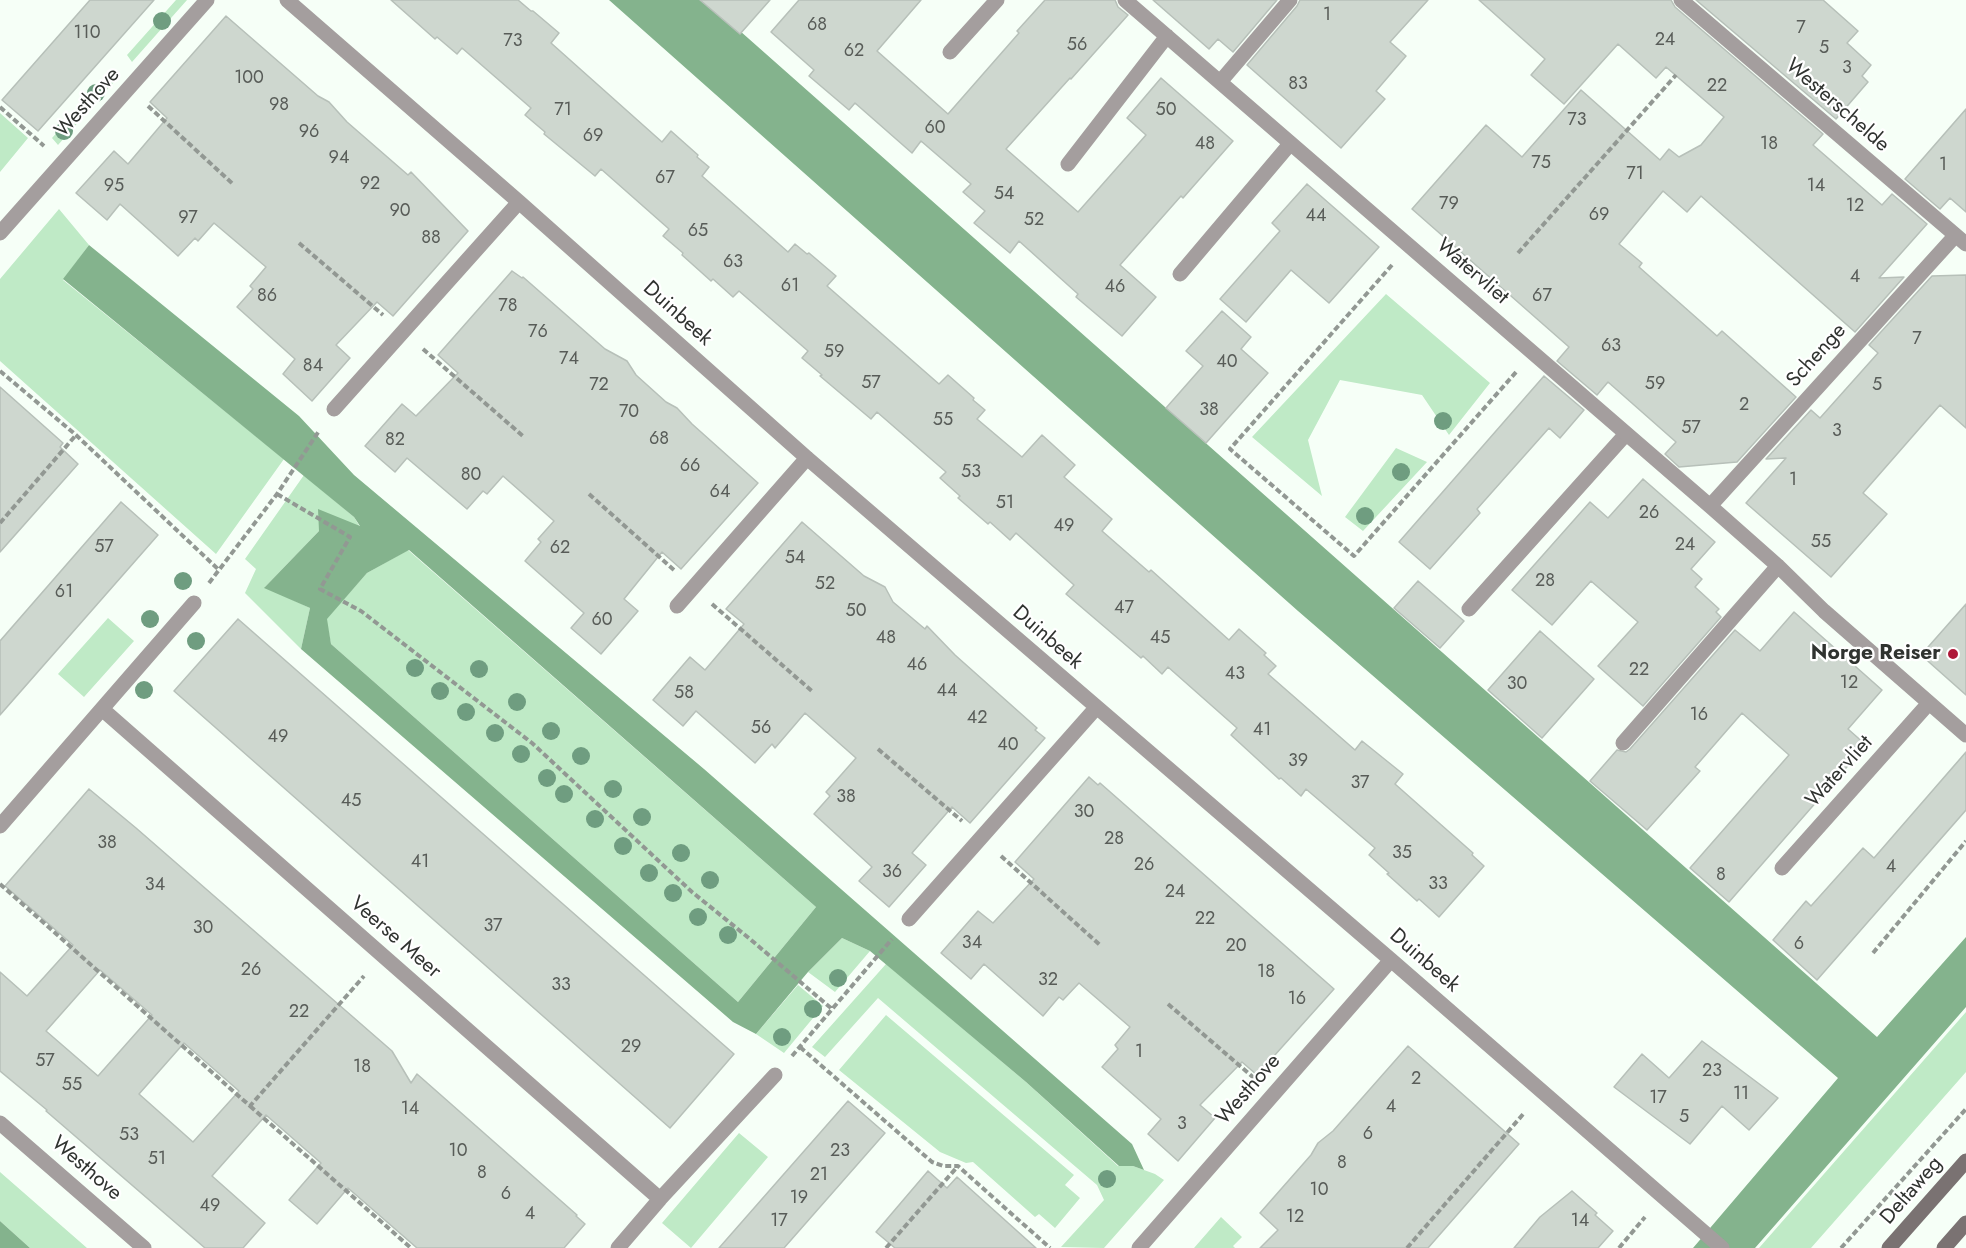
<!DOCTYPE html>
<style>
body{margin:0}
canvas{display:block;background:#f6fff7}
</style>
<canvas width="1966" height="1248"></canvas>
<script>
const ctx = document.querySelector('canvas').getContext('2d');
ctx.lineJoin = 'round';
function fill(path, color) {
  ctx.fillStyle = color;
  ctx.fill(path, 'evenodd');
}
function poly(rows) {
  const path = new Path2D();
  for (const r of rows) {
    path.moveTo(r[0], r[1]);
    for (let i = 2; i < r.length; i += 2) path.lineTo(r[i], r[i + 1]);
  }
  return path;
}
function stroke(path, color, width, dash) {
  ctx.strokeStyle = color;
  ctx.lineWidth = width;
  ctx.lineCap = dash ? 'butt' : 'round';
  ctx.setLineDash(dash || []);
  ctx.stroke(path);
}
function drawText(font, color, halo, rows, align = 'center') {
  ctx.font = font + ' Jost,sans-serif';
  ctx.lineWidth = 4.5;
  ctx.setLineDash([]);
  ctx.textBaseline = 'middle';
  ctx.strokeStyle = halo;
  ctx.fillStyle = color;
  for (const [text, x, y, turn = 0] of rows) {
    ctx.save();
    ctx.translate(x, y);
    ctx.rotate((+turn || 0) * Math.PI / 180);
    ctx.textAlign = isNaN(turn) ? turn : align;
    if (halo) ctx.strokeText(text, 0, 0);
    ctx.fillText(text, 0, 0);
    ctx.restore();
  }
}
const green = poly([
 [176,0,187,0,132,62,127,55],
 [114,70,120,75,58,145,52,138],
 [0,113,28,138,0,172],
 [59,209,89,245,63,280,284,459,216,554,0,361,0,279],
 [1386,294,1490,383,1449,435,1422,395,1340,380,1308,440,1322,496,1252,437],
 [1396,448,1427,462,1363,531,1345,517],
 [304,475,354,517,360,527,319,531,265,587,310,608,301,649,245,593,256,569,245,559],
 [408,550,816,907,738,1002,331,644,326,619,367,573],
 [108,618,134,641,84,697,58,674],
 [842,938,870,951,835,992,808,972],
 [886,964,1026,1082,1118,1166,1133,1166,1155,1174,1164,1180,1104,1248,1061,1247,1104,1200,1097,1185,878,998,825,1057,812,1047],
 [798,985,823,1006,784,1053,756,1034],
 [1966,1012,1966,1072,1811,1248,1759,1248],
 [886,1015,1074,1175,1065,1185,1080,1198,1055,1228,1039,1214,1035,1217,973,1162,966,1163,940,1152,839,1070],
 [739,1133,768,1157,691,1248,662,1223],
 [0,1172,87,1248,30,1248,0,1221],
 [1221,1217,1242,1237,1233,1246,1235,1248,1194,1248]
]);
const water = poly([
 [609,0,705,0,1877,1037,1966,937,1966,1007,1755,1248,1693,1248,1838,1078,1298,611],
 [89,245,299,416,354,475,704,769,1132,1144,1144,1170,1133,1166,1119,1166,1026,1082,870,951,842,938,808,972,756,1034,733,1022,301,649,310,608,264,588,319,531,318,509,360,526,354,517,63,279],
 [409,550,816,907,738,1002,331,644,327,619,367,573],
 [0,1221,30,1248,0,1248]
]);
const building = poly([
 [90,0,154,0,38,131,2,100,90,0],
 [391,0,518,0,531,11,533,11,559,33,551,43,662,142,671,131,698,155,697,157,709,167,702,176,788,252,795,244,807,254,809,253,836,276,827,286,939,384,948,375,974,398,973,400,985,410,977,419,1022,457,1042,435,1075,465,1064,477,1112,519,1102,531,1149,572,1151,570,1229,640,1239,629,1266,653,1264,655,1276,666,1268,674,1355,750,1362,741,1403,774,1395,784,1473,853,1472,855,1484,866,1439,917,1419,899,1417,901,1387,874,1389,873,1369,855,1375,848,1306,789,1301,796,1281,778,1279,779,1231,735,1237,728,1168,667,1162,674,1143,656,1141,658,1066,594,1074,585,1016,533,1010,540,990,522,988,524,958,498,960,496,940,478,946,472,877,412,871,419,820,376,822,375,802,358,808,351,739,291,733,297,713,279,711,281,682,255,683,253,663,236,669,229,601,169,595,176,544,134,545,132,525,115,531,108,462,48,457,54,437,37,435,39,391,0],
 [700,0,770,0,740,34,700,0],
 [799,0,921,0,877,51,948,114,1019,33,1017,31,1045,0,1115,0,1118,7,1128,15,1071,79,1070,78,1006,149,1078,212,1146,135,1127,118,1161,78,1233,141,1183,198,1181,196,1120,265,1156,297,1122,336,1076,297,1078,294,1019,241,1010,253,974,223,985,211,963,192,971,184,921,141,912,153,855,103,849,110,809,76,814,70,771,32,799,0],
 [1153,0,1277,0,1233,52,1218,39,1209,49,1153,0],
 [1300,0,1428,0,1390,42,1406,56,1376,91,1385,99,1341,148,1247,65,1297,6,1300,0],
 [1479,0,1671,0,1675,7,1823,134,1813,145,1882,205,1892,194,1927,224,1879,278,1904,277,1855,332,1701,196,1687,212,1663,191,1619,244,1642,263,1639,267,1717,336,1722,331,1796,397,1737,462,1679,467,1665,454,1676,442,1608,382,1597,395,1557,361,1569,347,1412,209,1486,125,1522,157,1581,90,1660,160,1669,149,1679,157,1701,145,1724,117,1666,67,1656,78,1618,44,1564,104,1531,75,1545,59,1479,0],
 [1696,0,1823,0,1858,31,1847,43,1871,65,1862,76,1868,82,1836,119,1696,0],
 [226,16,318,96,329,102,347,122,408,175,411,172,468,231,393,316,377,302,336,345,350,358,312,401,283,374,295,359,237,307,253,289,250,286,266,267,214,223,198,241,195,238,178,256,120,204,107,220,76,193,114,151,128,164,167,118,150,102,226,16],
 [1966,109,1966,212,1950,198,1940,209,1905,179,1966,109],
 [1307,184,1379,247,1329,303,1291,270,1246,322,1220,299,1280,231,1272,223,1307,184],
 [512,271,522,278,523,277,605,349,627,361,636,375,666,402,677,408,692,424,758,483,681,569,662,552,624,599,638,611,601,654,571,628,584,613,525,561,541,542,538,539,554,521,528,498,503,476,487,494,483,491,467,509,407,458,395,472,365,446,402,404,416,416,458,373,438,355,512,271],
 [1966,275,1966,428,1940,405,1863,493,1887,514,1831,577,1746,503,1786,458,1766,459,1811,410,1820,418,1878,353,1869,345,1932,276,1966,275],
 [1222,311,1251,337,1241,349,1268,373,1206,443,1166,408,1203,366,1186,351,1222,311],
 [1544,376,1584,410,1560,438,1549,428,1477,509,1480,513,1430,569,1399,542,1544,376],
 [0,387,63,443,60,447,78,464,0,552,0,387],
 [1643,479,1715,542,1691,569,1702,579,1695,587,1719,609,1716,612,1721,617,1643,706,1598,666,1638,622,1591,581,1552,625,1512,590,1590,502,1608,518,1643,479],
 [121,502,158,535,0,715,0,641,121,502],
 [802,522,864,576,885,587,893,602,925,629,927,626,955,655,1037,728,1035,730,1045,738,970,823,952,807,912,853,926,865,889,907,859,881,872,867,814,814,830,796,826,792,856,758,805,713,775,748,772,744,755,763,696,711,683,726,653,700,690,657,705,670,744,624,726,609,802,522],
 [1418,581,1464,621,1440,648,1394,608,1418,581],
 [1966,604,1966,695,1921,655,1966,604],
 [1794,612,1882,690,1848,729,1866,745,1729,902,1690,868,1789,755,1742,713,1695,767,1700,771,1647,830,1590,781,1617,750,1626,752,1630,749,1735,630,1760,651,1794,612],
 [238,619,734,1054,670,1128,174,691,238,619],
 [1540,631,1594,679,1542,738,1488,690,1540,631],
 [1966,752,1966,810,1817,980,1773,940,1806,901,1811,906,1863,848,1874,858,1966,752],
 [1089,777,1098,785,1100,783,1334,989,1257,1075,1242,1062,1200,1105,1215,1118,1178,1161,1148,1134,1161,1119,1102,1067,1118,1049,1115,1045,1130,1027,1079,983,1063,1000,1059,997,1043,1016,984,964,971,979,941,953,978,911,993,923,1034,879,1015,862,1089,777],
 [89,789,136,828,392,1051,411,1083,417,1074,577,1215,576,1216,585,1224,564,1248,417,1248,348,1188,317,1224,289,1200,321,1163,266,1115,212,1176,265,1223,243,1248,205,1248,46,1111,47,1110,0,1071,0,972,27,996,73,945,5,886,89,789],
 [100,970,152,1015,98,1076,46,1031,100,970],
 [184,1043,239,1091,193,1142,139,1094,184,1043],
 [1702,1041,1778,1098,1749,1130,1722,1106,1690,1144,1614,1087,1642,1054,1669,1078,1702,1041],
 [1408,1046,1519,1144,1428,1248,1260,1248,1278,1230,1260,1213,1311,1155,1318,1143,1333,1131,1408,1046],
 [848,1101,885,1133,784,1248,719,1248,848,1101],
 [928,1171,947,1188,957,1177,1036,1248,895,1248,876,1232,928,1171],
 [1572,1191,1597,1213,1595,1215,1613,1231,1598,1248,1514,1248,1540,1217,1572,1191]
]);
const path = poly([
 [148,106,234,185],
 [0,107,44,146],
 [299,243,383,315],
 [1518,253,1676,75],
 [1392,265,1230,449,1354,556,1517,371],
 [423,349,524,437],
 [0,371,76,435,219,570],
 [277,494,350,537,320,589,361,611,532,743,692,892,750,939,832,1009],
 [589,494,675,571],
 [0,523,76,435],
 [209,583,277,494,319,431],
 [712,604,813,692],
 [878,749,962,821],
 [1001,856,1100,945],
 [0,884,250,1106,364,976],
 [1873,953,1966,841],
 [1168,1004,1254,1078],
 [800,1047,932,1162,943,1166,958,1166,1050,1248],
 [792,1056,892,939],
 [250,1106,411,1248],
 [886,1248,958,1166],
 [1407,1248,1525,1112],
 [1619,1248,1645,1217],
 [1841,1248,1966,1109]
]);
const lane = poly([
 [1469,609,1626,434]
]);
const street = poly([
 [287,0,519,202,807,458,1391,960,1722,1248],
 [1125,0,1710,506,1778,566,1824,611,1966,735],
 [1681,0,1966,244],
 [950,52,997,0],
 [1220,82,1290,0],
 [1068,164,1167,36],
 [0,233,207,0],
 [1180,274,1290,144],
 [334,409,519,202],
 [1710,506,1955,236],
 [677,606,807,458],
 [102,709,660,1199],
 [1623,743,1778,566],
 [0,826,194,603],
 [1782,868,1929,703],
 [909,919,1096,708],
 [0,1123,144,1248],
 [618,1248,660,1199,775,1075],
 [1139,1248,1391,960]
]);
const secondary = poly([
 [1889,1248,1966,1161],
 [1944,1248,1966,1223]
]);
const trees = [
 [162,21],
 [96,93],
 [64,131],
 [1443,421],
 [1401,472],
 [1365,516],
 [183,581],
 [150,619],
 [196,641],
 [415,668],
 [479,669],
 [144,690],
 [440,691],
 [517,702],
 [466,712],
 [551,731],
 [495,733],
 [521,754],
 [581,756],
 [547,778],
 [613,789],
 [564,794],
 [642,817],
 [595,819],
 [623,846],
 [681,853],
 [649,873],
 [710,880],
 [673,893],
 [698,917],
 [728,935],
 [838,978],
 [813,1009],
 [782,1037],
 [1107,1179]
];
const markers = [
 [1953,654,6,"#ae1939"]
];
const numberNames = [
 ["1",1327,16],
 ["68",817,26],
 ["7",1801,29],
 ["110",87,34],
 ["24",1665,41],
 ["73",513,42],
 ["56",1077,46],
 ["5",1824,49],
 ["62",854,52],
 ["3",1847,69],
 ["100",249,79],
 ["83",1298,85],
 ["22",1717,87],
 ["98",279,106],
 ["71",563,111],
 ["50",1166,111],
 ["73",1577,121],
 ["60",935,129],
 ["96",309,133],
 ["69",593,137],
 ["48",1205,145],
 ["18",1769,145],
 ["94",339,159],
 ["75",1541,164],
 ["1",1943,166],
 ["71",1635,175],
 ["67",665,179],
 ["92",370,185],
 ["95",114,187],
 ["14",1816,187],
 ["54",1004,195],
 ["79",1449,205],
 ["12",1855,207],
 ["90",400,212],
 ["69",1599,216],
 ["44",1316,217],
 ["97",188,219],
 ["52",1034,221],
 ["65",698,232],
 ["88",431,239],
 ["63",733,263],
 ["4",1855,278],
 ["61",790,287],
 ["46",1115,288],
 ["86",267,297],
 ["67",1542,297],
 ["78",508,307],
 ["76",538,333],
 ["7",1917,340],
 ["63",1611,347],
 ["59",834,353],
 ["74",569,360],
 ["40",1227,363],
 ["84",313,367],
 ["57",871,384],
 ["59",1655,385],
 ["72",599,386],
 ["5",1877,386],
 ["2",1744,406],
 ["38",1209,411],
 ["70",629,413],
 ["55",943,421],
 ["57",1691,429],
 ["3",1837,432],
 ["68",659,440],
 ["82",395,441],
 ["66",690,467],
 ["53",971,473],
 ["80",471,476],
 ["1",1793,481],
 ["64",720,493],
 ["51",1005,504],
 ["26",1649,514],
 ["49",1064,527],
 ["55",1821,543],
 ["24",1685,546],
 ["57",104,548],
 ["62",560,549],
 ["54",795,559],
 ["28",1545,582],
 ["52",825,585],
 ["61",64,593],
 ["47",1124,609],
 ["50",856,612],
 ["60",602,621],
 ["48",886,639],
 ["45",1160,639],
 ["46",917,666],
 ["22",1639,671],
 ["43",1235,675],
 ["12",1849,684],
 ["30",1517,685],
 ["44",947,692],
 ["58",684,694],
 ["16",1699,716],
 ["42",977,719],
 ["56",761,729],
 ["41",1262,731],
 ["49",278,738],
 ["40",1008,746],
 ["39",1298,762],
 ["37",1360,784],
 ["38",846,798],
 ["45",351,802],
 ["30",1084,813],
 ["28",1114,840],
 ["38",107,844],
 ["35",1402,854],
 ["41",420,863],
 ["26",1144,866],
 ["4",1891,868],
 ["36",892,873],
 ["8",1721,876],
 ["33",1438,885],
 ["34",155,886],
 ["24",1175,893],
 ["22",1205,920],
 ["37",493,927],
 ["30",203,929],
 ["34",972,944],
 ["6",1799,945],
 ["20",1236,947],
 ["26",251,971],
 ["18",1266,973],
 ["32",1048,981],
 ["33",561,986],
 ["16",1297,1000],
 ["22",299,1013],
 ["29",631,1048],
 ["1",1139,1053],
 ["57",45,1062],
 ["18",362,1068],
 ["23",1712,1072],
 ["2",1416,1080],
 ["55",72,1086],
 ["11",1741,1095],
 ["17",1658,1099],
 ["4",1391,1108],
 ["14",410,1110],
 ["5",1684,1118],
 ["3",1182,1125],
 ["6",1368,1135],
 ["53",129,1136],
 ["10",458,1152],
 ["23",840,1152],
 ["51",157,1160],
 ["8",1342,1164],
 ["8",482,1174],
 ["21",819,1176],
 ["10",1319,1191],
 ["6",506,1195],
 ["19",799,1199],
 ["49",210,1207],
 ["4",530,1215],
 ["12",1295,1218],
 ["17",779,1222],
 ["14",1580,1222]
];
const streetNames = [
 ["Westhove",88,103,-48],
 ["Westerschelde",1837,106,41],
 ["Watervliet",1472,272,41],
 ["Duinbeek",677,314,42],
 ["Schenge",1817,356,-48],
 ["Duinbeek",1047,638,41],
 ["Watervliet",1840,772,-48],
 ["Veerse Meer",395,938,41],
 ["Duinbeek",1424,961,41],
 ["Westhove",1249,1090,-49],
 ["Westhove",86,1169,41],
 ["Deltaweg",1912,1191,-49]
];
const poiNames = [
 ["Norge Reiser",1941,654]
];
fill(green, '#bfeac6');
fill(water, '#84b38d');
fill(building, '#ced7cf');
stroke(building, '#b7c0b9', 1.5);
stroke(path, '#929893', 4, [6, 3]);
stroke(lane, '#a49e9e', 15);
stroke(street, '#a49e9e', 15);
stroke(secondary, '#7a7272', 15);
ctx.fillStyle = '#6f9d80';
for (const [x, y] of trees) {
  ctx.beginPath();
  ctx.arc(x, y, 9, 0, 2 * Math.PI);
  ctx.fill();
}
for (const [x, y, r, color] of markers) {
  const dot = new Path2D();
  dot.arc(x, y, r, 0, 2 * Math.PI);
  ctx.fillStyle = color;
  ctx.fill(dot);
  stroke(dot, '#fff', 2);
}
drawText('18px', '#585c58', null, numberNames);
drawText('21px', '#303330', '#fff', streetNames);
drawText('bold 21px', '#303330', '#fff', poiNames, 'right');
</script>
